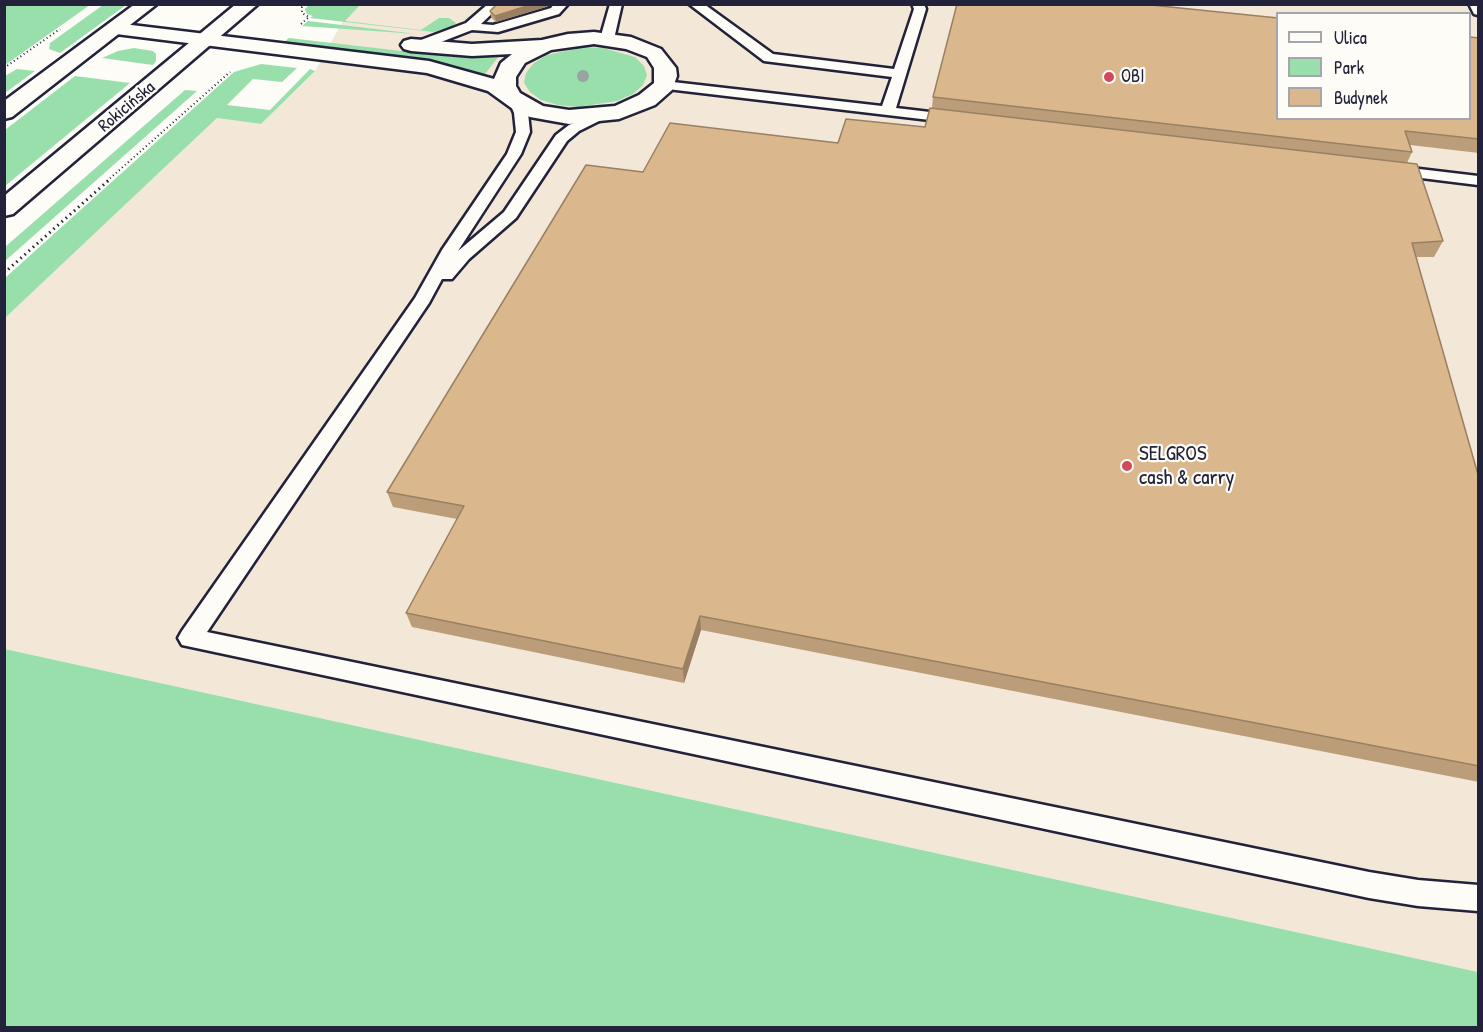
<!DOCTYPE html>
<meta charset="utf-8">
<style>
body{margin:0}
#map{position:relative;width:1483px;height:1032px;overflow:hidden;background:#fdfcf7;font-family:"Patrick Hand",sans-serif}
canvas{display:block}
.frame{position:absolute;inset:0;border:6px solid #22223b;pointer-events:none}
.legend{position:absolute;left:1276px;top:12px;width:195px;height:108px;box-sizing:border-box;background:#fdfcf7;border:2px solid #a5a5ac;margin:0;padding:8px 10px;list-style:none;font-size:18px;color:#22223b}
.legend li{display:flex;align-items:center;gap:12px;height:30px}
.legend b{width:30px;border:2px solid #a5a5ac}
</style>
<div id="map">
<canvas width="1483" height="1032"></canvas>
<div class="frame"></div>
<ul class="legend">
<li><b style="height:8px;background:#fdfcf7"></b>Ulica</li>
<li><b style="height:16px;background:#98dfac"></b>Park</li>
<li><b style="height:16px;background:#dbb78d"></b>Budynek</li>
</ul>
</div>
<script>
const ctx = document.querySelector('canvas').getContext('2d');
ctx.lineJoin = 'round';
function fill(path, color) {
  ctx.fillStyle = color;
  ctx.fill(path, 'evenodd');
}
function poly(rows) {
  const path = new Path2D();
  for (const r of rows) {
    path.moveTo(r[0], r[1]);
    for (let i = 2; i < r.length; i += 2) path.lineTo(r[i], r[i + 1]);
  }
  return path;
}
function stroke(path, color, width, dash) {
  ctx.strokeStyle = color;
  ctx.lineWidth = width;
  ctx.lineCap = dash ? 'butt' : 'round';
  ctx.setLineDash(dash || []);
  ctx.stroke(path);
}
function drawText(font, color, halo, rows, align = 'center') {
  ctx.font = font + ' "Patrick Hand",sans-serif';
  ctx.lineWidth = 4.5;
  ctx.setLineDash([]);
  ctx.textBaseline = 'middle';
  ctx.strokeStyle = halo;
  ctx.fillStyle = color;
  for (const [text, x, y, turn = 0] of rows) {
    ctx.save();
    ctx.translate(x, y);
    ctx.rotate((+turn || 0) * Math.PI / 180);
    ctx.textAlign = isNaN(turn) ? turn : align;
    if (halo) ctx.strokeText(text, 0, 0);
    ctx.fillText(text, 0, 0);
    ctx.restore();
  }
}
const built = poly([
 [352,5,1478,5,1478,972,5,649,5,318,217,118,261,124,315,71],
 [1278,14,1470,14,1470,118,1278,118]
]);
const green = poly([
 [5,4,90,4,90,5,5,65],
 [103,5,126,5,60,53,49,49,50,43],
 [309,5,360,5,345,21,421,30,439,18,449,18,456,23,453,26,434,32,310,18,313,16,307,14,305,9],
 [308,21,417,34,302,26],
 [289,38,436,55,499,56,485,74,426,59,284,42],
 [584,47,603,48,635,57,644,66,647,75,643,85,633,94,617,101,578,107,558,105,541,100,530,92,524,83,526,73,534,63,547,55],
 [134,48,153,51,156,54,156,61,153,65,102,58,118,51],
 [261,64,297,68,282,82,253,79,227,105,270,110,310,69,315,71,261,124,217,118,5,318,5,278,234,72],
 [17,69,35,71,5,93,5,76],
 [75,76,130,83,5,186,5,130],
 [185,90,197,91,5,261,5,247],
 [5,649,1478,972,1478,1027,5,1027]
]);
const pathFar1 = poly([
 [301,24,309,17,302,13,302,7,305,4],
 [4,68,60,29],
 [107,181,230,72]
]);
const path = poly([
 [4,273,109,180]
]);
const service = poly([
 [488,4,502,4,481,24,493,25,551,8,554,4,568,4,559,14,498,32,472,30,423,49,413,49,411,46,413,43,466,23,488,4],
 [610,4,622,4,614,39,607,43,600,39,610,4],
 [689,4,704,4,773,54,894,69,914,9,912,4,924,4,926,9,896,108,955,115,962,119,955,123,659,88,657,85,659,82,664,81,882,106,892,77,764,61,689,4],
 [1469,4,1478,4,1478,15,1474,14,1469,4],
 [516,97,521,98,528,113,530,132,521,154,458,251,504,212,556,135,569,125,597,113,607,113,609,116,579,131,567,141,516,218,469,259,452,279,442,279,429,303,207,632,1369,872,1418,880,1478,885,1478,911,1418,906,1369,898,182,645,178,638,182,631,415,298,442,250,507,154,516,132,514,113,509,101,516,97],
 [1394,166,1478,176,1478,185,1389,174,1386,171,1394,166]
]);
const minor = poly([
 [115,23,429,61,494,79,501,63,512,54,472,56,411,51,404,49,401,45,404,41,411,39,472,44,542,40,568,34,594,32,631,37,661,49,676,68,677,76,672,90,655,105,619,119,569,124,530,117,517,112,488,91,427,73,108,33,105,29,108,25,115,23],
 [594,44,626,49,647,57,654,68,654,83,639,95,615,106,569,110,543,106,520,93,516,86,516,77,525,63,551,50,594,44]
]);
const secondary = poly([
 [135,4,157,4,12,117,4,119,4,101,135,4],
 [236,4,258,4,13,214,4,216,4,196,236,4]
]);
const trees = [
 [583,76]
];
const wall = poly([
 [497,4,546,4,546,7,496,22,491,17,490,11],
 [1479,38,1479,153,1410,145,1412,152,1407,163,1443,241,1434,257,1416,257,1479,478,1479,782,701,630,684,683,412,627,406,613,457,519,393,507,387,492,643,172,838,143,925,127,932,108,933,97]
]);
const shadedWall = poly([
 [533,4,546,4,546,7,496,22,495,16],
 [700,616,701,630,684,683,683,669]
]);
const building = poly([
 [497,4,533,4,495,16,490,11,497,4],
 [957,4,1141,4,1278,18,1278,118,1470,118,1470,37,1479,38,1479,139,1405,131,1412,152,933,97,957,4],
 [930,108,1417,164,1443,241,1412,243,1479,478,1479,766,700,616,683,669,406,613,464,506,387,492,586,165,643,172,670,123,838,143,846,119,925,127,930,108]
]);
const markers = [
 [1109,77,6,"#d1495b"],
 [1127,466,6,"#d1495b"]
];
const farPoinames = [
 ["OBI",1121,77]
];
const farStreetnames = [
 ["Rokicińska",127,107,-40]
];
const poiNames = [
 ["SELGROS",1139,454],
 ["cash & carry",1139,478]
];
fill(built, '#f3e7d7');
fill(green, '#98dfac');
stroke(service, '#22223b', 5);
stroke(minor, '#22223b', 5);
stroke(secondary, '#22223b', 5);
stroke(pathFar1, '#22223b', 2, [1, 3]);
stroke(path, '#22223b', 3, [1.5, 4]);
fill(service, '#fdfcf7');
fill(minor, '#fdfcf7');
fill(secondary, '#fdfcf7');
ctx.fillStyle = '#98a3a2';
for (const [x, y] of trees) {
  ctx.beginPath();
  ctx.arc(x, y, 6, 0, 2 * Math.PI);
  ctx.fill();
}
fill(wall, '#bc9d79');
fill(shadedWall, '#998063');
fill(building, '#dbb78d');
stroke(building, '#998063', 1.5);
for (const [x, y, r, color] of markers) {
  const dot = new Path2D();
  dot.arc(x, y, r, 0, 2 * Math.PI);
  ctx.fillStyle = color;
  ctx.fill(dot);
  stroke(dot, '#fdfcf7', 2);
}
drawText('18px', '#22223b', '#fdfcf7', farPoinames, 'left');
drawText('18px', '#22223b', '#fdfcf7', farStreetnames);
drawText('21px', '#22223b', '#fdfcf7', poiNames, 'left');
</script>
